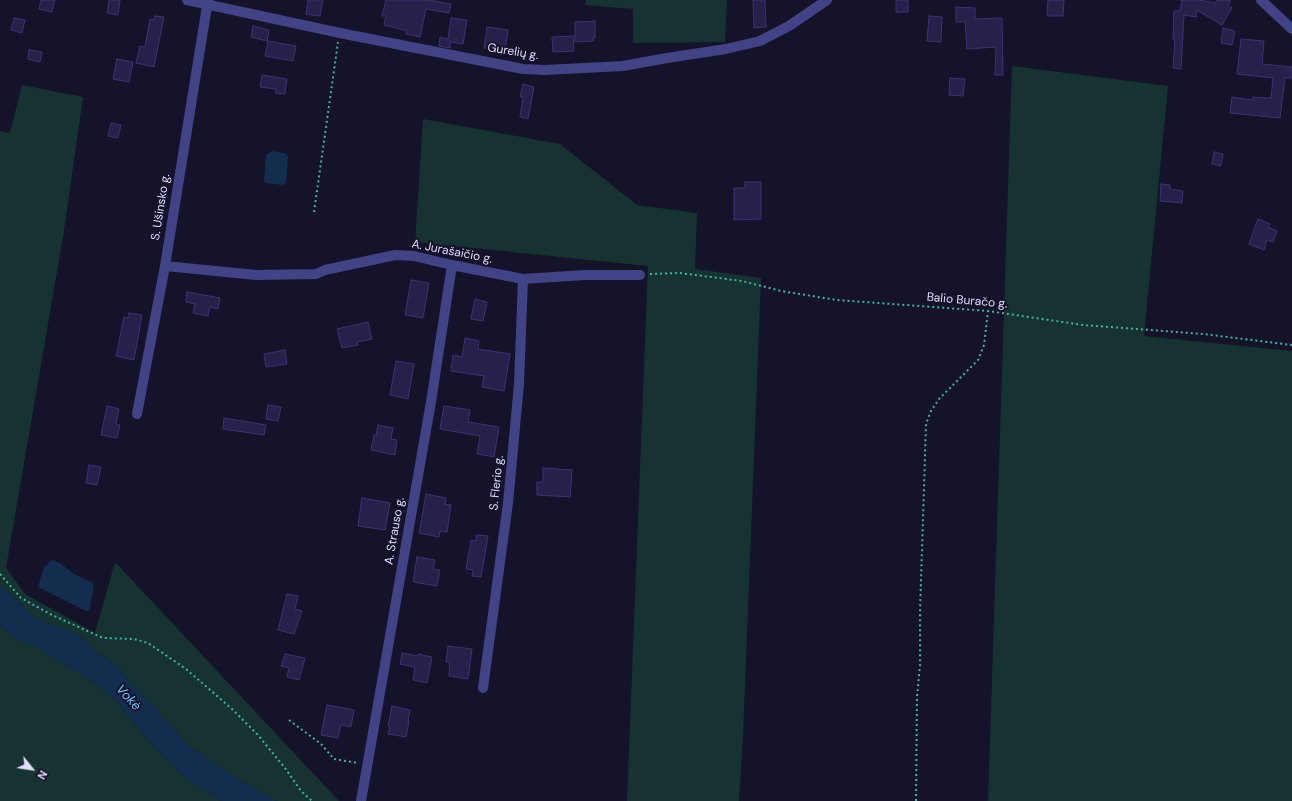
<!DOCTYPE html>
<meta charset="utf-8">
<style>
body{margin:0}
#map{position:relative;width:1292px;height:801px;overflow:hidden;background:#15132a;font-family:"DM Sans",sans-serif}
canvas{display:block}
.north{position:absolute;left:12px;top:749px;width:40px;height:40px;-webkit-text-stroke:3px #15132a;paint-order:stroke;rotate:120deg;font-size:11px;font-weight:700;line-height:16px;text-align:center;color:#dfdefd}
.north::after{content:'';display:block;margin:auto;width:14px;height:18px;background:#dfdefd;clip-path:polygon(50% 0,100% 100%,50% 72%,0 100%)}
</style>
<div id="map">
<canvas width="1292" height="801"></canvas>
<div class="north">N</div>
</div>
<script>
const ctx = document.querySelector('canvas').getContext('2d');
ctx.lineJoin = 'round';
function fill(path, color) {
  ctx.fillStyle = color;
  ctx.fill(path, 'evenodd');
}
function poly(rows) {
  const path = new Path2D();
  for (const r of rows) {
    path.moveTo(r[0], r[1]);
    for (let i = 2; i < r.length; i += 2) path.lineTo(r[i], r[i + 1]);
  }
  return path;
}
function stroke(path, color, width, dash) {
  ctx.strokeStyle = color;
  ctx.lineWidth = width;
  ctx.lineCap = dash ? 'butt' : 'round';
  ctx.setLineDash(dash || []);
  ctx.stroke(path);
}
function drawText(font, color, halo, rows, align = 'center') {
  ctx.font = font + ' "DM Sans",sans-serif';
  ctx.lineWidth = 4;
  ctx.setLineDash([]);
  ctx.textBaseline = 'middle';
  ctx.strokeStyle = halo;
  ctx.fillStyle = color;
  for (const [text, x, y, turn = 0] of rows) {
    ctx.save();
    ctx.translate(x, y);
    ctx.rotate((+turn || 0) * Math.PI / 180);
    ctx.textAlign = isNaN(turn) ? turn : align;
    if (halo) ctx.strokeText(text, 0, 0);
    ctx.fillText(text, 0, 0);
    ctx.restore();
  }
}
const green = poly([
 [586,0,727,0,725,42,633,43,633,9,585,5],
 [1012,66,1168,86,1144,336,1292,351,1292,801,988,801],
 [22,85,83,97,64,231,6,568,25,594,95,633,115,562,339,801,276,801,209,761,189,746,114,664,91,647,81,637,72,632,38,620,0,585,0,131,10,133],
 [423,119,560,144,637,205,697,213,695,269,761,278,743,736,739,801,627,801,648,266,415,242],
 [0,625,17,639,36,647,91,680,114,698,156,749,187,779,222,801,0,801]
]);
const water = poly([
 [272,151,285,153,288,157,286,182,283,185,266,183,264,181,266,155,268,153],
 [52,560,60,563,74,574,92,582,94,586,89,611,86,611,38,587,44,567],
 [0,585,38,620,71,631,81,637,91,647,114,664,189,746,209,761,276,801,222,801,187,779,156,749,114,698,91,680,36,647,17,639,0,625]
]);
const building = poly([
 [41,0,55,0,52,12,39,9,41,0],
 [109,0,120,0,118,15,107,13,109,0],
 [308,0,323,0,320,16,306,14,308,0],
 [386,0,429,0,451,4,449,13,426,9,420,37,406,34,407,31,384,25,386,16,382,16,386,0],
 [753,0,765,0,766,27,754,28,753,0],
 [896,0,908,0,908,12,896,12,896,0],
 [1048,0,1064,0,1063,16,1047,16,1048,0],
 [1180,0,1199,0,1215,3,1217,0,1231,0,1228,5,1232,8,1222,25,1197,10,1196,17,1184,15,1181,69,1173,68,1175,40,1173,40,1174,11,1180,11,1182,1,1180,0],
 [956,7,975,8,975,19,1002,18,1003,75,995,75,996,47,967,49,965,22,956,22,956,7],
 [155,16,164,17,154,67,136,63,140,46,145,47,150,19,154,20,155,16],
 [929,16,942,17,941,42,927,41,929,16],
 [14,18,25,20,22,33,11,30,14,18],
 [451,18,467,20,463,44,450,42,450,48,439,46,440,37,448,39,451,18],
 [595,21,595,38,593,38,593,41,575,42,575,22,595,21],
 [253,26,269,30,267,41,251,37,253,26],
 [487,27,508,30,505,51,484,48,487,27],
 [1223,28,1235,31,1232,45,1221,43,1223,28],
 [573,36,574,51,553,52,552,37,573,36],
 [1241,39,1264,41,1262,64,1292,67,1292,78,1285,78,1280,118,1230,113,1232,97,1253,100,1253,97,1271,98,1273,78,1237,74,1241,39],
 [268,41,296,46,293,61,265,56,268,41],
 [29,50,42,52,40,62,28,59,29,50],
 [117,59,133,62,129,82,113,79,117,59],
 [262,75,287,79,285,94,275,93,276,89,260,87,262,75],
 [950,78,965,79,963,96,949,95,950,78],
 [523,84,534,87,528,119,520,117,523,97,520,97,523,84],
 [111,123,121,125,118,138,108,136,111,123],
 [1214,152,1223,154,1221,166,1212,164,1214,152],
 [745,182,761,182,761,219,734,220,734,188,745,188,745,182],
 [1161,184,1170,185,1170,189,1183,191,1182,203,1160,201,1161,184],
 [1258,219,1270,224,1268,227,1277,231,1273,242,1267,240,1264,250,1249,244,1258,219],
 [411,280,429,283,423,318,405,315,411,280],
 [187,292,220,298,218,309,210,307,208,316,193,313,195,304,186,302,187,292],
 [475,299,487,302,483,321,471,319,475,299],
 [129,313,142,315,134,360,116,356,124,317,129,318,129,313],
 [368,322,372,339,357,342,358,345,342,348,337,329,368,322],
 [465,338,479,341,478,349,510,354,504,391,482,387,484,376,451,371,453,355,462,357,465,338],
 [285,350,287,364,266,367,264,354,285,350],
 [396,361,414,364,408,399,390,395,396,361],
 [268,405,281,407,278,421,266,419,268,405],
 [107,406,119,409,116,424,120,425,117,438,101,435,107,406],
 [444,406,470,410,468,422,499,427,494,457,477,454,480,436,440,429,444,406],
 [224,418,266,425,264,435,223,429,224,418],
 [378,425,393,428,391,439,397,440,395,455,371,450,374,435,376,435,378,425],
 [89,465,101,467,97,485,86,483,89,465],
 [543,468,572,470,570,497,537,495,537,482,543,482,543,468],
 [426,494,446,498,445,504,451,505,447,532,440,531,439,537,419,533,426,494],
 [362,498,390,503,385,530,358,526,362,498],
 [477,535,488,536,481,577,472,576,473,570,466,569,471,540,476,541,477,535],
 [417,557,435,560,433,569,440,570,437,586,413,582,417,557],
 [287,594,298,596,295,609,302,611,294,634,278,630,287,594],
 [448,646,472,649,468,679,449,676,450,662,446,662,448,646],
 [402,653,418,656,418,654,432,657,427,683,413,680,415,667,400,664,402,653],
 [285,654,305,658,299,680,287,677,289,668,281,666,285,654],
 [327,705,354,710,351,727,341,725,338,738,321,735,327,705],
 [392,706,410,710,408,721,409,721,406,737,388,734,390,727,388,726,392,706]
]);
const path = poly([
 [314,212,338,42],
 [650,274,680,273,742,281,781,291,837,300,988,311,1083,325,1203,334,1292,345],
 [0,574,21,598,52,615,103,638,134,639,148,643,186,669,232,709,257,734,285,768,301,791,312,801],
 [289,720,321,744,334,759,358,763],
 [916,801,917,697,920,665,920,612,926,424,931,411,939,399,978,360,984,345,988,311]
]);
const minor = poly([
 [187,0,340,33,523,69,545,70,623,66,667,58,726,49,760,41,789,26,827,0],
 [1261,0,1292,29],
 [165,266,256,275,316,274,325,270,395,255,414,256,452,265,523,279,585,275,640,275],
 [137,414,165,266,208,0],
 [483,688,508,503,519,384,523,279],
 [361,801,431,402,452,265]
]);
const streetNames = [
 ["Gurelių g.",513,52,9],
 ["S. Ušinsko g.",161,207,-81],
 ["A. Jurašaičio g.",452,252,11],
 ["Balio Buračo g.",967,301,5],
 ["S. Flerio g.",497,483,-84],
 ["A. Strauso g.",395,531,-80]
];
const waterNames = [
 ["Vokė",128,698,47]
];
fill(green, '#163331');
fill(water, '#132d4e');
fill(building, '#26204a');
stroke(building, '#3c3374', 1);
stroke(path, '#39b6a6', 2, [2, 3]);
stroke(minor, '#414386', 10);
drawText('12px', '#dfdefd', '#15132a', streetNames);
drawText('italic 13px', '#72c1f6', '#15132a', waterNames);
</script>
